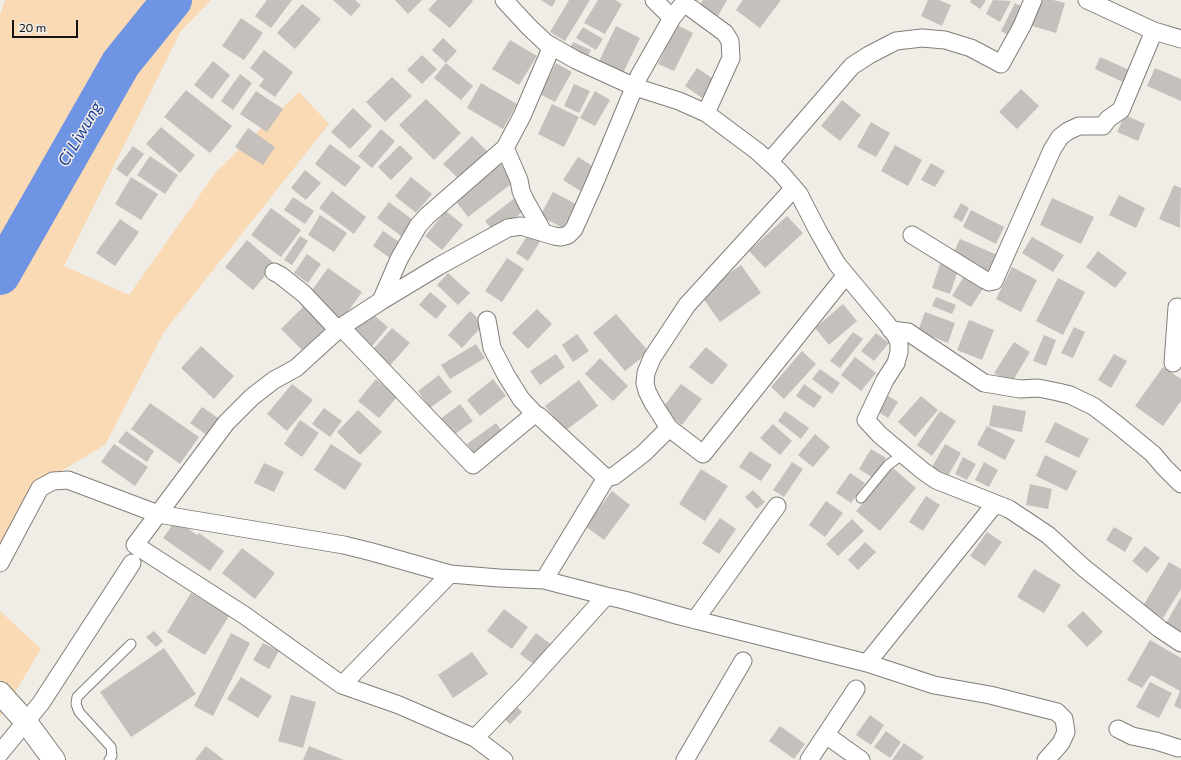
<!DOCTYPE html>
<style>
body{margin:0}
#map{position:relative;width:1181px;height:760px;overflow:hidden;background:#f0ece6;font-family:Commissioner,sans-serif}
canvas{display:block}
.scale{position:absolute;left:12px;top:20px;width:66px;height:18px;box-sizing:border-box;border:2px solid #151412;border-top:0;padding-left:5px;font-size:12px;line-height:14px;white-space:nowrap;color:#151412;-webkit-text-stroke:3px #f0ece6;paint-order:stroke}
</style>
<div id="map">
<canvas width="1181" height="760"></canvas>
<div class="scale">20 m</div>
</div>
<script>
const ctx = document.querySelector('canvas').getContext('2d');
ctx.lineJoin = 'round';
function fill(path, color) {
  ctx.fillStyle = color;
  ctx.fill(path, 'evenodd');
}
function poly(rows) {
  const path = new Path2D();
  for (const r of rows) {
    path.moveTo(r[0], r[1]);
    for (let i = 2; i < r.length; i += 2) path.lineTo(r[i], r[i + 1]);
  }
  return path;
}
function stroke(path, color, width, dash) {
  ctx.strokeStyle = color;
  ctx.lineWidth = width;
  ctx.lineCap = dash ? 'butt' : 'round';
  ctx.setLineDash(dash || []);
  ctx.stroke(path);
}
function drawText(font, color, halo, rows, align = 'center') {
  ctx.font = font + ' Commissioner,sans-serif';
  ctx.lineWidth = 3;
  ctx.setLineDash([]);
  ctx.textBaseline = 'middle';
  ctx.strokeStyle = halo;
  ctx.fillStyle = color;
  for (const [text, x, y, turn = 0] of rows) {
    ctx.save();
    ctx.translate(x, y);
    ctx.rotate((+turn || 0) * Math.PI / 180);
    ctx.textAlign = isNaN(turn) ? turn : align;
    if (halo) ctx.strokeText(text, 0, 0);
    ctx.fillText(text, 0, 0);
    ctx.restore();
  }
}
const green = poly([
 [5,0,211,0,181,31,64,266,129,295,216,172,299,92,329,124,164,332,105,445,29,490,0,559,0,15],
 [0,611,41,649,0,717]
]);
const river = poly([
 [0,275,121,63,172,0]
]);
const building = poly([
 [267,0,292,0,271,28,255,16],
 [333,0,355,0,361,5,351,16],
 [395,0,422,0,408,14],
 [437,0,472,0,473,1,450,28,428,10],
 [541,0,556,0,552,7],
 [569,0,590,0,565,41,550,32],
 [598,0,615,0,622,4,605,34,584,23],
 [703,0,727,0,718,16,699,6],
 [743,0,781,0,760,28,736,10],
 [928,0,939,0,951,5,942,26,921,16],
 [971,0,986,0,980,9,970,2],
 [993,0,1011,1,1000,22,986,14],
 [1036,0,1053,0,1065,3,1056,33,1029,25],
 [1015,3,1027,9,1013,37,1001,31],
 [302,4,321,19,295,49,277,33],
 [241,18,263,33,244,60,222,46],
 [677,25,693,33,674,71,658,64],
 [616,26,640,38,623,73,599,61],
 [583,27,603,39,596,50,576,38],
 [443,38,457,51,446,63,432,50],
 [510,40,537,56,519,85,492,69],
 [573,42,591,50,586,60,568,52],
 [264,50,293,72,275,97,259,86,264,79,250,68],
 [422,55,437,69,422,84,407,70],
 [1100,57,1134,72,1129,85,1095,69],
 [213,61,230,75,212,99,194,85],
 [446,63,473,86,461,100,434,78],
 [556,63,572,72,555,102,540,94],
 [697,68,715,80,702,98,685,86],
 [1155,68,1181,79,1181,101,1147,86],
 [240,74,252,83,233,110,221,101],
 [392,77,412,96,385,122,366,102],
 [481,83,517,104,503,129,467,108],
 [574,84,590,91,579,113,564,106],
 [1021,89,1039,106,1017,129,999,112],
 [186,90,232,126,210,153,164,117],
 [256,91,283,109,267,132,240,114],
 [595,91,610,100,595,126,580,118],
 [426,99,461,133,434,160,399,125],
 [842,100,861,115,840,141,821,126],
 [552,104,579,117,564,147,538,134],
 [353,108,372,126,350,149,331,132],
 [1125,115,1145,124,1138,141,1117,132],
 [871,122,890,133,876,157,857,147],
 [161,127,195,155,180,173,146,144],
 [248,128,275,147,263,165,235,147],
 [381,129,395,141,372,168,358,156],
 [472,136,489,153,461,181,443,164],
 [330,144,361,167,345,187,315,164],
 [400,145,413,158,391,180,378,167],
 [895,145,922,160,908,186,881,171],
 [133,146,144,154,127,177,116,169],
 [150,156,178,175,165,194,137,175],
 [578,157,597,169,582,192,563,180],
 [500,163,515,181,468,217,454,199],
 [931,163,945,171,935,187,921,180],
 [305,170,321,183,306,200,291,188],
 [131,177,158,194,141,220,115,204],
 [411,177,432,194,416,213,395,196],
 [1174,185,1181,188,1180,228,1159,219],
 [332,191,366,217,354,234,319,208],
 [553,192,576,204,563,228,540,216],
 [1119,195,1145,208,1136,228,1109,215],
 [293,197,314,211,305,224,284,210],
 [516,197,526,209,495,233,485,221],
 [1052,198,1094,217,1081,244,1040,225],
 [389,202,417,223,405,239,377,218],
 [961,203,969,208,962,222,953,217],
 [271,208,301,230,281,257,251,235],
 [971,210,1004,227,996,244,963,227],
 [446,211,463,225,442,250,425,236],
 [320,215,347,233,334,252,308,235],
 [787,216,803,233,765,268,749,251],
 [120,219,139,232,115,266,96,253],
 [383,231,404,245,393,260,373,246],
 [529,233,541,240,528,261,516,253],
 [300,236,308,241,292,265,284,260],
 [1032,237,1064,255,1053,272,1022,253],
 [960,239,1002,257,994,276,951,258],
 [247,240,275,264,253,290,225,267],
 [1098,251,1127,273,1115,288,1086,267],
 [307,254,321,264,308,283,294,273],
 [507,258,524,269,502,302,485,291],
 [940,264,958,270,950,294,932,288],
 [741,265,761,293,720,322,700,294],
 [1012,267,1037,280,1021,312,996,299],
 [328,268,362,292,341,321,307,297],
 [448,273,470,293,458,305,437,285],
 [965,275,984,287,971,307,952,296],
 [1058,278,1085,292,1063,335,1036,321],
 [430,292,447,306,436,319,419,305],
 [936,297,956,305,952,314,932,306],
 [843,304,857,321,829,345,815,328],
 [305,305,327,327,302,350,281,329],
 [537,309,552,324,528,349,512,333],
 [369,311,388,327,372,346,354,330],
 [470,311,484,324,462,348,448,335],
 [925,312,955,323,948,343,918,331],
 [616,314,649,352,625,371,593,333],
 [969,320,994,330,982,360,957,350],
 [1074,327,1085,332,1073,358,1061,353],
 [392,328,410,343,386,370,369,354],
 [853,332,863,339,840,368,830,361],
 [876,333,889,343,874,361,861,351],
 [577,334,589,351,573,362,562,345],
 [1044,335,1056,340,1046,366,1033,361],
 [1014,342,1030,352,1011,384,994,373],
 [476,344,485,358,450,379,441,365],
 [201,346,234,376,214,399,181,368],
 [706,347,728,365,712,385,689,367],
 [802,351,816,364,784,399,771,387],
 [556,354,565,367,540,385,530,371],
 [1114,354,1127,361,1111,388,1098,380],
 [855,357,876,373,861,391,841,375],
 [600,358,628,386,613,401,585,374],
 [1163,367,1181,379,1181,401,1163,426,1135,406],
 [820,369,840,383,832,394,812,379],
 [439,375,452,392,430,408,418,391],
 [376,379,397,397,379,418,358,401],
 [493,379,506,396,480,416,467,400],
 [579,380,598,406,565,431,545,406],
 [292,384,313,400,287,431,267,414],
 [681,384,702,399,682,425,661,410],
 [804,384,822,397,814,408,796,396],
 [882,392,898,402,888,418,872,408],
 [921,396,938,410,915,437,898,422],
 [150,403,199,437,180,464,131,429],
 [460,404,473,421,451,437,439,420],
 [993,405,1026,411,1022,432,989,426],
 [202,407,220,419,208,436,190,423],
 [324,408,342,421,330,437,312,424],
 [358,410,382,432,360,455,337,432],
 [785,411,809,428,801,439,778,421],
 [940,411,956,421,932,456,917,445],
 [300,420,319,433,302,457,284,444],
 [1055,422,1089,439,1079,458,1045,442],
 [496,423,505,435,476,455,467,444],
 [773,424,792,441,780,455,760,438],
 [987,426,1015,440,1005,460,977,445],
 [126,431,154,451,147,462,118,442],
 [815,434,830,447,813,467,798,455],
 [114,444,148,467,135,486,101,462],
 [331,444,362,464,345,490,314,470],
 [945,444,961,453,948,476,932,467],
 [871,449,886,458,873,478,859,469],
 [750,451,772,465,761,481,739,467],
 [1045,455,1077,471,1067,491,1036,476],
 [963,457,976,464,967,480,955,474],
 [792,462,803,469,784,497,773,490],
 [984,462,998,470,989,487,975,480],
 [264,463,284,472,274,492,254,483],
 [893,468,916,488,880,531,856,511],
 [701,469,728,486,705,521,679,504],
 [850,473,865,483,851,503,836,493],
 [1030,484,1052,489,1048,509,1026,505],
 [753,490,765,502,757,509,745,497],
 [612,491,630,505,604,540,585,526],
 [926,496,940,505,923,531,909,522],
 [826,501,843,513,825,537,809,525],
 [720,518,736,529,719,554,702,543],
 [852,519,864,531,838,556,826,544],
 [176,520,197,535,199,533,224,551,210,571,163,538],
 [1114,527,1133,538,1125,552,1106,540],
 [987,532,1002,542,985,566,970,556],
 [865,542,876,552,858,570,848,560],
 [1145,546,1160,558,1147,573,1132,561],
 [242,548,275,573,255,599,222,573],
 [1169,562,1181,569,1181,589,1163,618,1143,606],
 [1034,569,1061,585,1044,613,1017,597],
 [191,593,229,616,205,655,167,632],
 [1181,597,1181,634,1165,625],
 [504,609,528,627,512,649,487,631],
 [1083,611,1103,632,1087,647,1067,626],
 [154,631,163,641,156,647,146,637],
 [231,633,250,643,213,716,194,706],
 [536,633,556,648,540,669,520,654],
 [1150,640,1181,658,1181,709,1174,706,1180,691,1151,675,1142,688,1127,680],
 [263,643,279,651,269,669,253,660],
 [164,648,196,694,131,737,100,692],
 [472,652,488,674,453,698,438,675],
 [241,677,272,696,258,718,227,699],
 [1150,682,1172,693,1159,718,1136,707],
 [291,695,316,702,303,748,278,741],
 [512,702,522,712,510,724,500,714],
 [870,715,884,725,871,745,856,735],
 [780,726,805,744,794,759,769,741],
 [886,731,901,742,890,758,874,747],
 [904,743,924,757,921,760,892,760],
 [206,746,224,760,195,760],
 [309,746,344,760,303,760]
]);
const lane = poly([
 [861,498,888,465,903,454],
 [109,760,112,756,111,747,79,712,76,704,77,697,131,644]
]);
const street = poly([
 [504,0,529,27,546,43,576,60,635,87,679,101,706,113,757,151,780,172,799,194,818,231,837,264,887,324,896,336,899,343,899,352,896,363,885,380,866,420,880,435,923,471,936,480,1009,509,1048,535,1084,568,1160,629,1181,643],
 [654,0,672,18],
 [1087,0,1154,31,1181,39],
 [684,3,725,33,730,41,731,58,706,113],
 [505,148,519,180,521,191,525,200,543,232],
 [769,162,852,66,869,55,896,41,922,38,945,40,971,48,1001,64,1022,26,1033,0],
 [912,235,985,280,989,282,994,281,1052,150,1060,137,1068,131,1079,126,1103,126,1108,119,1121,110,1154,31],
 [274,272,280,275,304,294,338,330],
 [381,301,399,259,418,226,427,216,505,148,522,116,552,46],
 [487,320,492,348,506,375,521,399,535,414,539,416,606,478,614,476,644,453,669,428,653,403,647,391,645,383,646,373,652,358,687,305,794,188],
 [341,327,473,465,532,416,535,414],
 [891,330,908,332,984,383,1020,389,1038,388,1058,392,1070,395,1093,406,1114,422,1153,454,1164,467,1181,484],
 [1173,363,1177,307,1181,309],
 [669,428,703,454,846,275],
 [0,563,40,488,53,481,68,480,158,514,344,545,372,552,450,574,499,578,544,580,606,596,624,600,680,616,867,663,934,685,990,695,1057,712,1064,719,1066,732,1061,743,1046,760],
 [544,580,606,478],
 [695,620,777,506],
 [867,663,995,504],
 [342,685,450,574],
 [1118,729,1132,736,1156,741,1178,748],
 [826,735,861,760],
 [475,738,524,687,606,596],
 [0,753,41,703,132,563],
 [504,760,475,738,399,705,342,685,244,615,135,545,226,423,252,397,274,380,296,368,341,327,381,301,439,266,508,228,521,226,554,236,561,237,568,235,574,229,595,182,639,76,672,18,686,0],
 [685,760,743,661],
 [809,760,856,689]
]);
const secondary = poly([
 [0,693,26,722,54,760]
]);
const waterNames = [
 ["Ci Liwung",80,134,-60]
];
fill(green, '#f9dab4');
stroke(river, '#6f94e4', 40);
fill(building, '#c5c0bb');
stroke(lane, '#827e79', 11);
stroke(street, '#827e79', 19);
stroke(secondary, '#827e79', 24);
stroke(lane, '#fff', 9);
stroke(street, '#fff', 17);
stroke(secondary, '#fff', 22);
drawText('italic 16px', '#183b97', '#f0ece6', waterNames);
</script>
